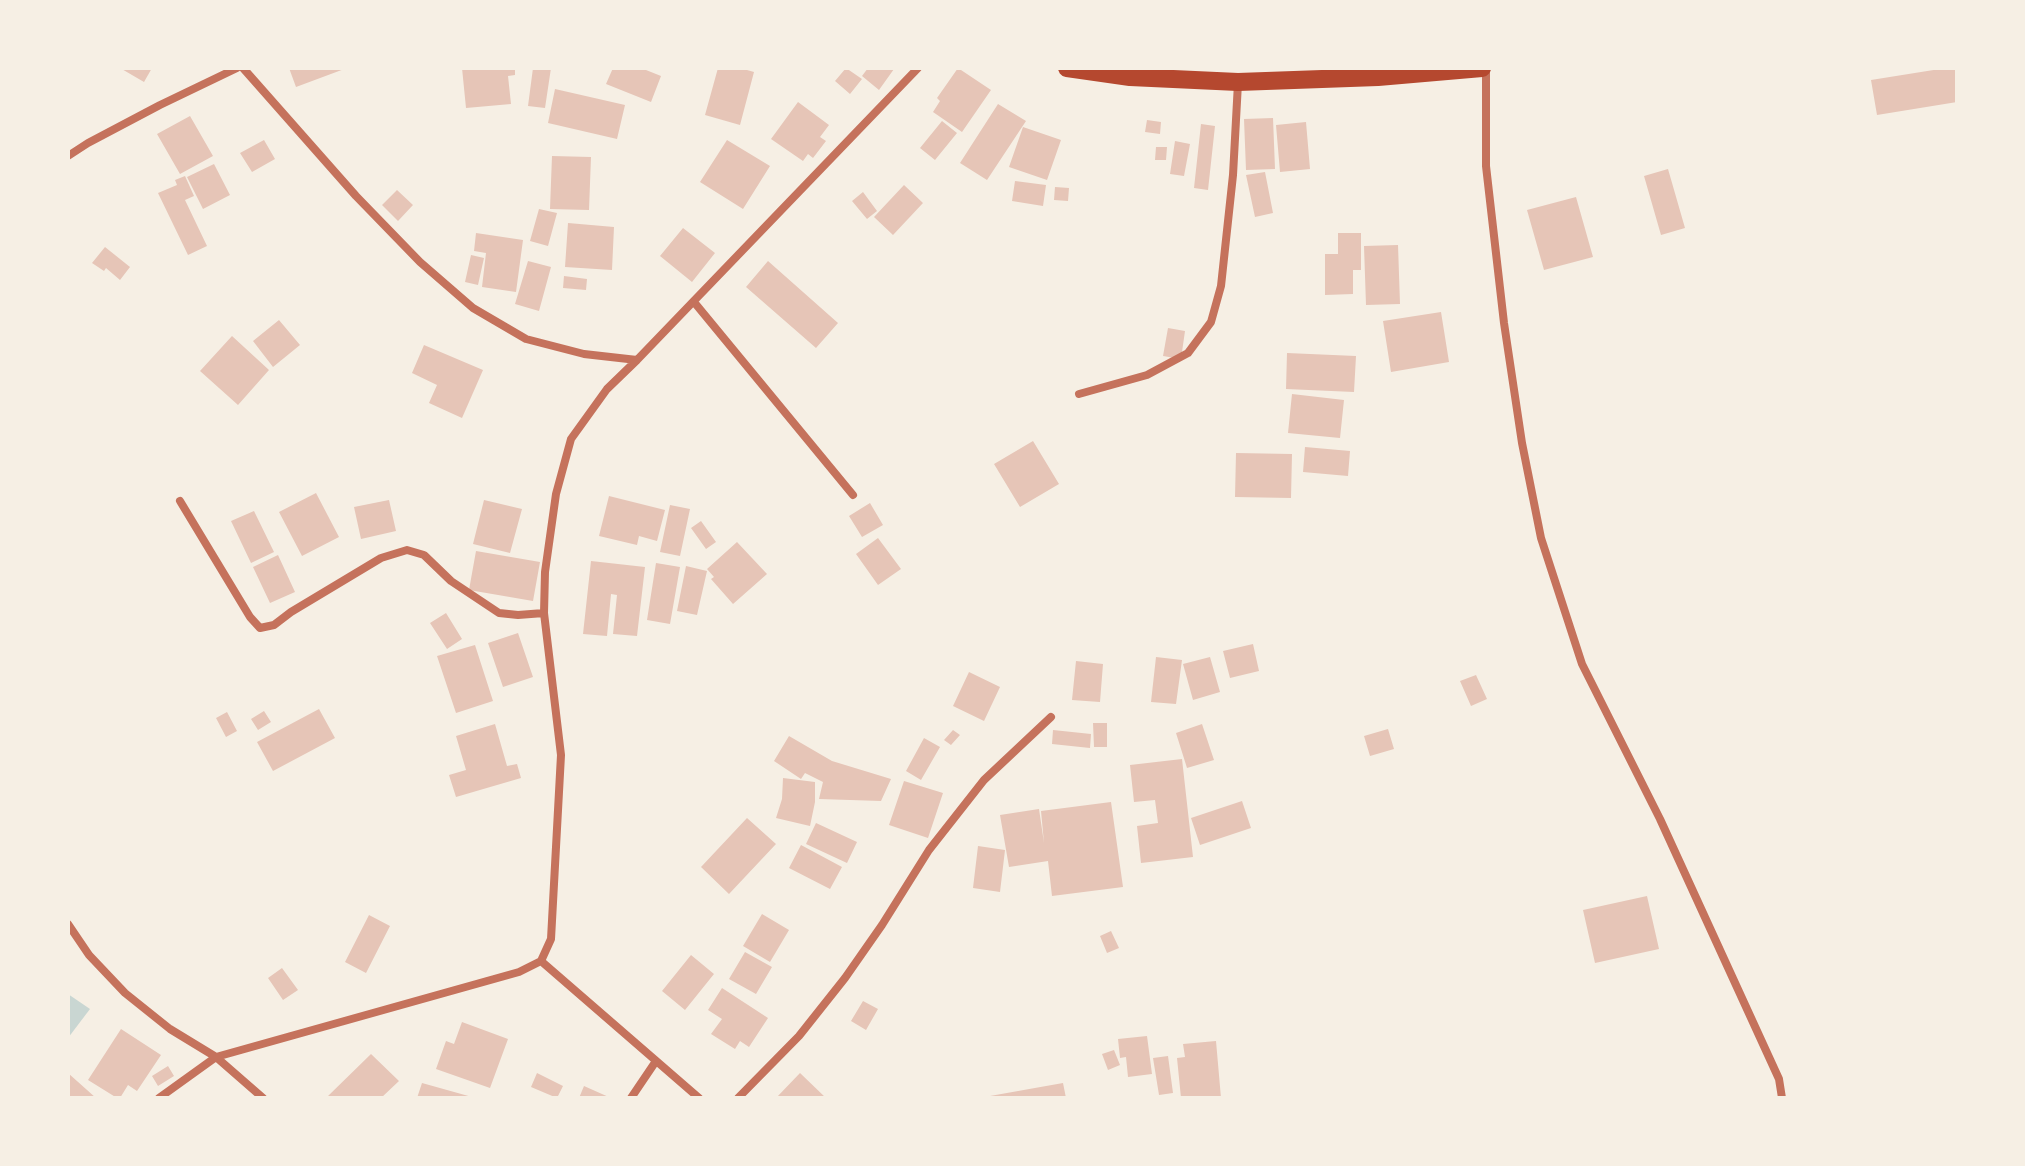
<!DOCTYPE html>
<style>
body{margin:0}
#map{position:relative;width:2025px;height:1166px;overflow:hidden;background:#f6efe4;font-family:"PT Serif",serif}
canvas{display:block}
.frame{position:absolute;inset:0;border:70px solid #f6efe4;pointer-events:none}
</style>
<div id="map">
<canvas width="2025" height="1166"></canvas>
<div class="frame"></div>
</div>
<script>
const ctx = document.querySelector('canvas').getContext('2d');
ctx.lineJoin = 'round';
function fill(path, color) {
  ctx.fillStyle = color;
  ctx.fill(path, 'evenodd');
}
function poly(rows) {
  const path = new Path2D();
  for (const r of rows) {
    path.moveTo(r[0], r[1]);
    for (let i = 2; i < r.length; i += 2) path.lineTo(r[i], r[i + 1]);
  }
  return path;
}
function stroke(path, color, width, dash) {
  ctx.strokeStyle = color;
  ctx.lineWidth = width;
  ctx.lineCap = dash ? 'butt' : 'round';
  ctx.setLineDash(dash || []);
  ctx.stroke(path);
}
const water = poly([
 [68,994,90,1009,68,1038]
]);
const building = poly([
 [120,68,152,68,144,82],
 [289,68,347,68,296,87],
 [462,68,515,68,515,75,508,76,511,104,466,108],
 [533,68,551,68,545,108,528,106],
 [613,68,641,68,661,76,651,102,606,84],
 [718,68,740,68,754,72,740,125,705,115],
 [846,68,862,79,850,94,835,81],
 [868,68,892,68,894,69,879,90,862,76],
 [958,68,991,90,962,132,933,112,940,101,937,98],
 [1946,68,1957,68,1957,102,1877,115,1871,80],
 [555,89,625,105,617,139,548,123],
 [798,102,829,125,820,137,826,141,813,158,808,154,803,161,771,139],
 [998,104,1026,121,987,180,960,163],
 [190,116,213,156,180,174,157,134],
 [1273,118,1275,169,1246,170,1244,119],
 [1147,120,1161,122,1160,134,1145,132],
 [942,121,957,133,935,160,920,148],
 [1306,122,1310,169,1280,172,1276,125],
 [1201,124,1215,126,1208,190,1194,188],
 [1023,127,1061,140,1047,180,1009,167],
 [264,140,275,159,252,172,240,153],
 [727,140,770,166,743,209,700,182],
 [1175,141,1190,144,1184,176,1170,174],
 [1156,147,1167,147,1166,160,1155,160],
 [552,156,591,157,589,210,550,209],
 [214,164,230,195,203,209,187,177],
 [1668,169,1685,228,1661,235,1644,176],
 [1265,172,1273,213,1255,217,1246,175],
 [185,176,194,196,185,200,207,246,188,255,158,193,177,185,175,180],
 [1015,181,1046,185,1043,206,1012,201],
 [904,185,923,203,893,235,874,217],
 [1055,187,1069,188,1068,201,1054,200],
 [397,190,413,205,398,221,382,205],
 [863,192,877,211,867,219,852,201],
 [1576,197,1593,257,1544,270,1527,210],
 [539,209,557,213,548,246,530,241],
 [568,223,614,227,612,270,565,267],
 [683,228,715,253,692,282,660,256],
 [476,233,523,240,516,292,482,287,486,253,474,251],
 [1338,233,1361,233,1361,270,1353,270,1353,294,1325,295,1325,254,1338,254],
 [1398,245,1400,304,1366,305,1364,246],
 [105,247,130,267,120,280,106,268,104,271,92,263],
 [471,255,484,258,478,285,465,282],
 [528,261,551,267,539,311,515,304],
 [768,261,838,323,816,348,746,287],
 [564,276,587,279,586,290,563,288],
 [1441,312,1449,362,1391,372,1383,321],
 [279,320,300,345,273,367,253,341],
 [1168,328,1185,331,1181,359,1163,356],
 [232,336,269,370,238,405,200,371],
 [424,345,483,370,462,418,429,403,437,385,412,373],
 [1287,353,1356,356,1354,392,1286,389],
 [1292,394,1344,400,1340,438,1288,433],
 [1033,441,1059,484,1020,507,994,464],
 [1305,447,1350,451,1348,476,1303,472],
 [1236,453,1292,454,1291,498,1235,497],
 [316,493,339,537,302,556,279,512],
 [609,496,665,510,657,541,639,536,637,545,599,536],
 [389,500,396,531,361,539,354,507],
 [484,500,522,509,510,553,473,544],
 [870,503,883,525,862,537,849,516],
 [670,505,690,509,680,556,660,552],
 [254,511,274,552,251,563,231,521],
 [701,521,716,542,706,549,691,528],
 [878,538,901,569,878,585,856,554],
 [737,542,767,574,733,604,711,579,714,577,707,569],
 [476,551,540,562,533,601,469,590],
 [278,555,295,592,270,603,253,567],
 [591,561,645,567,637,636,613,634,617,595,611,594,607,636,583,634],
 [656,563,680,567,670,624,647,620],
 [686,566,707,571,697,615,677,611],
 [446,613,462,639,447,649,430,623],
 [518,633,533,677,503,687,488,643],
 [1253,644,1259,671,1230,678,1223,651],
 [475,645,493,701,456,713,437,656],
 [1156,657,1182,660,1176,704,1151,702],
 [1210,657,1220,692,1193,700,1183,664],
 [1076,661,1103,664,1100,702,1072,700],
 [969,672,1000,687,984,721,953,706],
 [1476,675,1487,699,1471,706,1460,681],
 [319,709,335,738,273,771,257,742],
 [264,711,271,722,258,730,251,719],
 [227,712,237,731,226,737,216,718],
 [1093,723,1107,723,1107,747,1094,747],
 [495,724,507,766,517,764,521,778,456,797,449,775,466,770,456,736],
 [1202,724,1214,760,1187,768,1176,733],
 [1388,729,1394,749,1370,756,1364,736],
 [953,730,960,735,951,745,944,740],
 [1053,730,1091,734,1090,748,1052,744],
 [789,736,832,761,891,779,881,801,819,799,823,782,805,773,801,779,774,761],
 [924,738,940,747,921,780,906,771],
 [1182,759,1193,857,1141,863,1137,826,1158,823,1155,800,1134,802,1130,765],
 [783,778,815,782,815,802,810,826,776,818,782,799],
 [904,781,943,793,928,838,889,825],
 [1242,801,1251,828,1200,845,1191,818],
 [1111,802,1123,887,1052,896,1048,861,1009,867,1000,815,1039,809,1044,843,1041,811],
 [747,818,776,844,729,894,701,867],
 [816,823,857,842,847,863,806,844],
 [801,845,842,867,830,889,789,868],
 [978,846,1005,850,1000,892,973,888],
 [1647,896,1659,949,1595,963,1583,910],
 [762,914,789,930,770,962,743,946],
 [369,915,390,926,366,973,345,962],
 [1111,931,1119,948,1107,953,1100,936],
 [745,952,772,967,756,994,729,979],
 [691,955,714,974,685,1010,662,991],
 [282,968,298,990,283,1000,268,978],
 [722,988,768,1018,749,1047,740,1041,735,1049,711,1034,722,1019,708,1010],
 [863,1001,878,1009,866,1030,851,1021],
 [462,1022,508,1039,490,1088,436,1069,446,1041,454,1044],
 [121,1029,161,1055,137,1091,128,1085,120,1098,117,1098,88,1080],
 [1147,1036,1152,1074,1128,1077,1126,1057,1120,1058,1118,1039],
 [1216,1041,1221,1098,1181,1098,1177,1058,1185,1057,1183,1044],
 [1114,1050,1120,1065,1108,1070,1102,1054],
 [371,1054,399,1081,381,1098,330,1098,328,1096],
 [1168,1056,1173,1093,1159,1095,1153,1058],
 [168,1066,174,1076,158,1086,152,1076],
 [68,1073,96,1098,68,1098],
 [537,1073,563,1086,557,1098,531,1087],
 [800,1073,826,1098,776,1098],
 [422,1083,472,1097,471,1098,417,1098],
 [1063,1083,1066,1098,991,1098,990,1096],
 [584,1086,611,1098,579,1098]
]);
const minor = poly([
 [243,68,356,196,420,262,473,308,526,339,584,354,637,360,918,68],
 [1486,68,1486,166,1504,323,1522,443,1541,538,1582,664,1660,819,1779,1079,1782,1098],
 [68,156,88,143,160,105,237,68],
 [694,302,853,495],
 [1079,394,1147,375,1188,353,1211,322,1221,286,1233,175,1238,83],
 [180,501,250,617,260,628,274,625,291,612,381,558,407,550,424,555,451,581,499,613,518,615,544,613],
 [68,924,89,955,125,993,170,1029,216,1057,263,1098],
 [541,961,699,1098],
 [159,1098,216,1057,519,972,541,961,551,939,561,755,544,613,545,572,556,494,571,439,607,389,637,360],
 [631,1098,656,1061],
 [738,1098,799,1036,845,978,882,925,929,850,984,780,1051,717]
]);
const trunk = poly([
 [1067,68,1130,77,1238,82,1378,77,1482,68]
]);
fill(water, '#c9d6d2');
fill(building, '#e6c5b7');
stroke(minor, '#c5725c', 8);
stroke(trunk, '#b5482f', 18);
</script>
